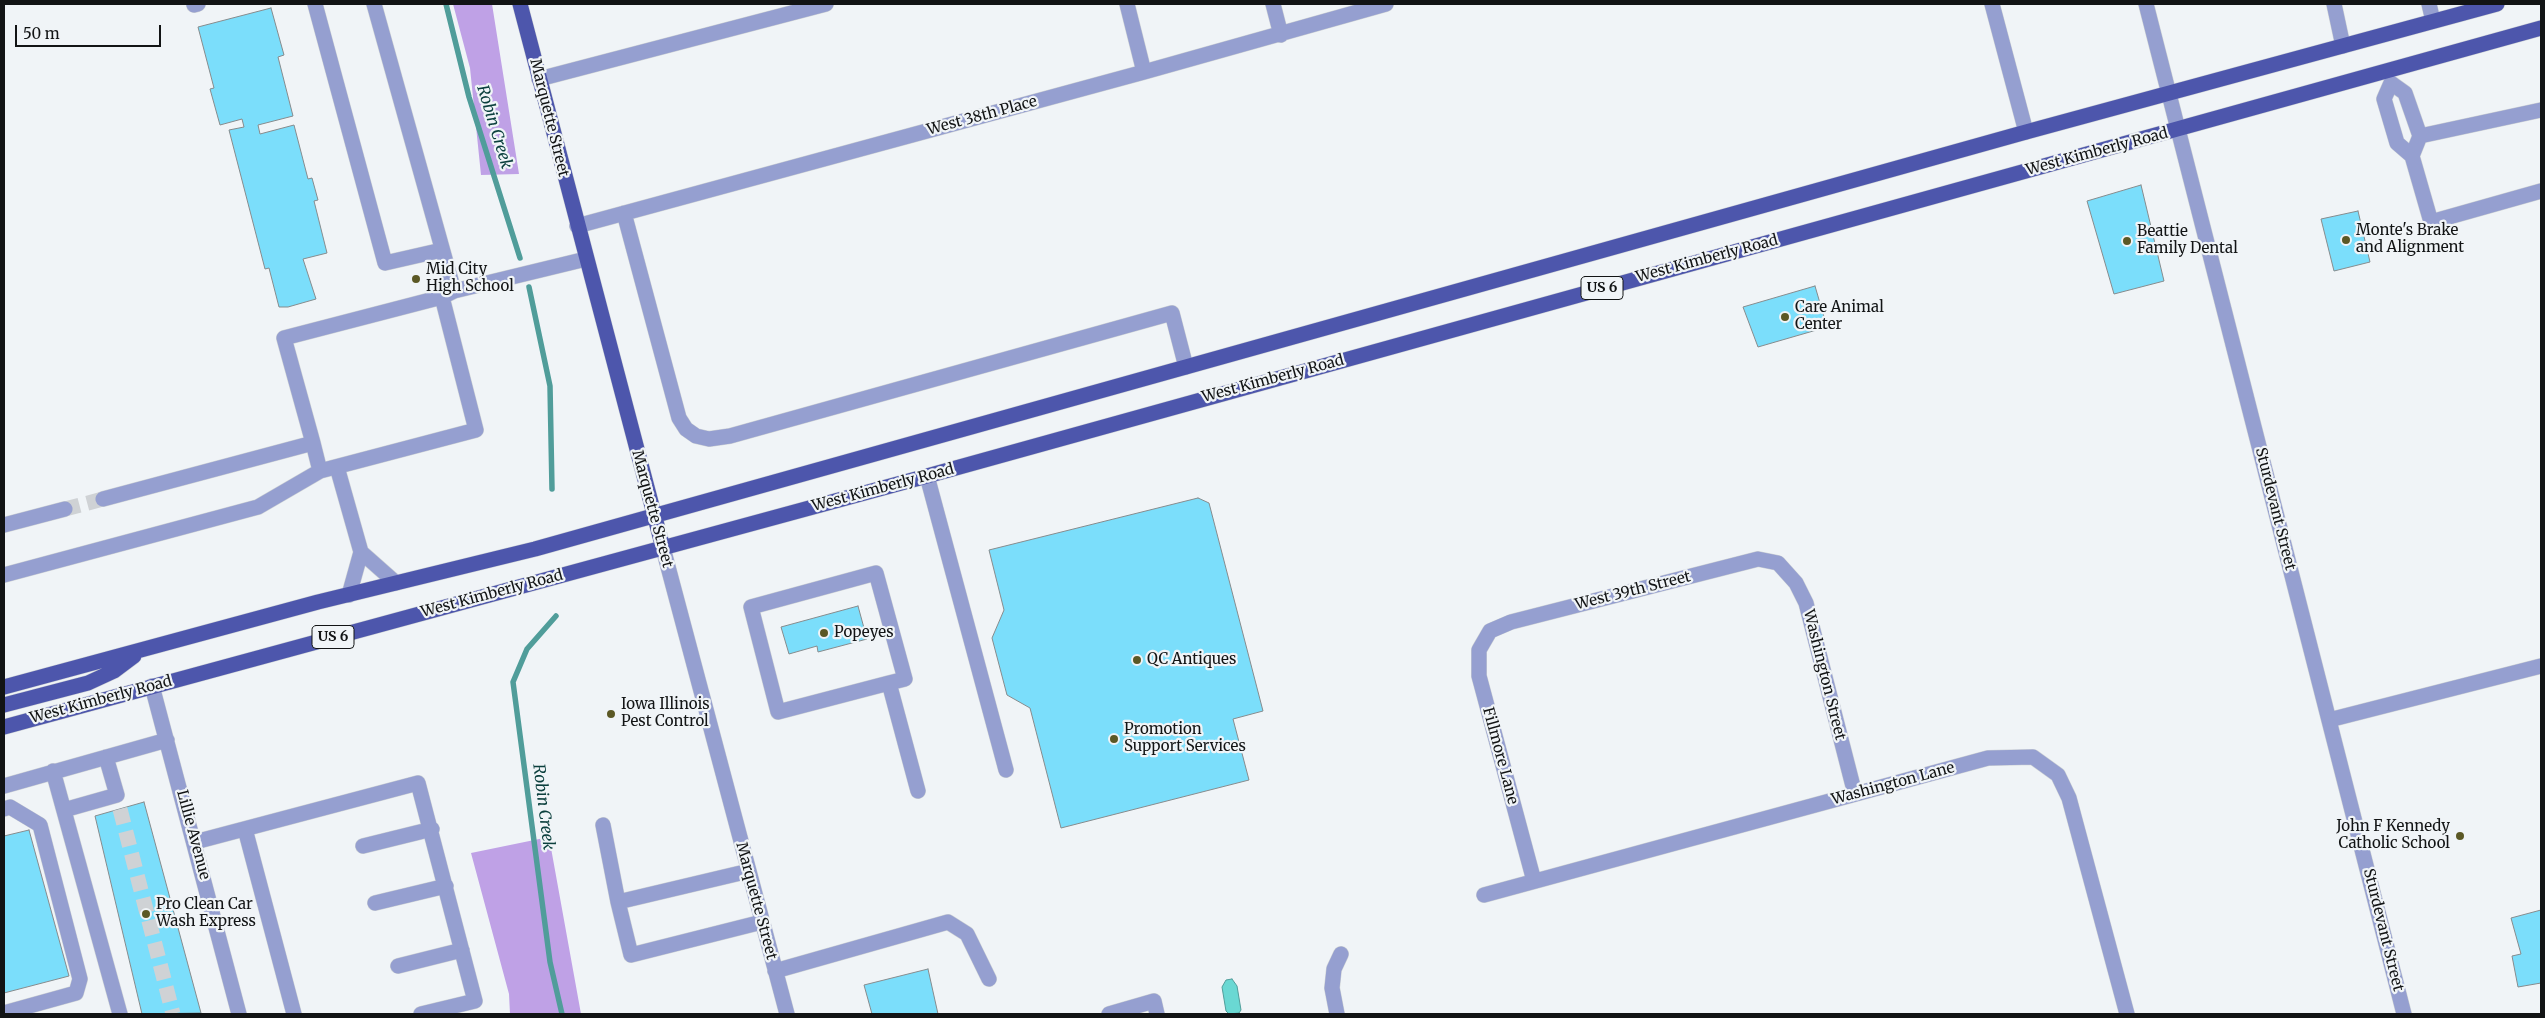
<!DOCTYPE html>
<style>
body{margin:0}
#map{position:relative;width:2545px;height:1018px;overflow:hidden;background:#f0f4f7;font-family:Merriweather,serif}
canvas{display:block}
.frame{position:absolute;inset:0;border:5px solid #121415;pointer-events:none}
.scale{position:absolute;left:15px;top:25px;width:146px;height:22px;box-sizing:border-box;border:2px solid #121415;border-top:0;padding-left:6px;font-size:15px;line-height:18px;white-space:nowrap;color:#121415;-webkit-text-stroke:4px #f0f4f7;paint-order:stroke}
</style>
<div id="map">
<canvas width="2545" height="1018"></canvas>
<div class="frame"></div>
<div class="scale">50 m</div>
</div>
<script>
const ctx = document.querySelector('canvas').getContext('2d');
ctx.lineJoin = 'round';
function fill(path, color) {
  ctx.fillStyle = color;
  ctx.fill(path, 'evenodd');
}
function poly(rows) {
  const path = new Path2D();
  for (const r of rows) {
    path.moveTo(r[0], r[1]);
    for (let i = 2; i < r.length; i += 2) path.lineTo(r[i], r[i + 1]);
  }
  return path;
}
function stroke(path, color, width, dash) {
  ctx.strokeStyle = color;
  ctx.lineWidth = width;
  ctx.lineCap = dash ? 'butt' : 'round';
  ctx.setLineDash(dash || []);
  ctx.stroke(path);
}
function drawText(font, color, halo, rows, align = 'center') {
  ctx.font = font + ' Merriweather,serif';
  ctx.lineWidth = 4.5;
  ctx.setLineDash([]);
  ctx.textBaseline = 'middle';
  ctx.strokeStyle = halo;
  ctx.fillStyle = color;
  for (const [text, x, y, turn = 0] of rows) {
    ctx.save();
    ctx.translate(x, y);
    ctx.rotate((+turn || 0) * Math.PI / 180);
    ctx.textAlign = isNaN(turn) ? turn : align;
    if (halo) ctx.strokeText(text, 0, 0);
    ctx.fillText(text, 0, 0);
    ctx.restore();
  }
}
const forest = poly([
 [453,4,492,4,519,174,481,175,470,68],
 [549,837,581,1014,510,1014,509,994,471,853]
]);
const water = poly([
 [1232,979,1237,986,1241,1010,1239,1013,1229,1014,1226,1011,1222,987,1226,980,1232,979]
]);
const stream = poly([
 [446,4,469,97,520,258],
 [529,287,550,386,552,489],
 [556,616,527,649,513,682,550,962,562,1014]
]);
const building = poly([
 [271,8,284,55,278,57,293,116,258,125,260,134,294,125,308,179,312,178,318,200,314,201,327,253,303,259,316,299,288,307,279,307,269,268,265,269,229,130,244,127,242,119,220,125,210,89,214,88,198,27,271,8],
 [2141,185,2164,281,2114,294,2087,201,2141,185],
 [2358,211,2370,262,2334,271,2321,219,2358,211],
 [1815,286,1827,327,1758,347,1743,307,1815,286],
 [1198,498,1209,503,1263,711,1233,719,1249,780,1061,828,1030,708,1007,695,992,638,1004,610,989,550,1198,498],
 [858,606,867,639,818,652,817,646,789,654,781,627,858,606],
 [144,802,201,1013,142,1014,95,816,144,802],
 [29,830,69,976,4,993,4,836,29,830],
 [2541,910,2541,983,2518,987,2512,956,2521,954,2511,918,2541,910],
 [928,969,938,1014,872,1014,864,985,928,969]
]);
const minorTunnel = poly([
 [65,509,103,499],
 [120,809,173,1014]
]);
const minor = poly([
 [315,4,385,263,442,250],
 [374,4,454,291],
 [1127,4,1144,72],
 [1273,4,1281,35],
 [1992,4,2026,132],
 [2146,4,2404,1014],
 [2334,4,2343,46],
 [2429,4,2433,21],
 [194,5,198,4],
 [539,79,826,4],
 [2391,83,2405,93,2420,136,2412,156,2397,143,2384,99,2391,83],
 [2420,136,2541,110],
 [2412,156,2431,222,2541,191],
 [624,213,679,418,686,429,696,436,709,439,730,436,1172,313,1186,367],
 [577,226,1144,72,1386,4],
 [313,443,284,338,442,297],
 [337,467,361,552],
 [927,476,1006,770],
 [103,499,313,443,320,471,476,430,442,297,454,291,586,259],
 [4,525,65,509],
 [663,548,787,1014],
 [4,575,258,507,320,471],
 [349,595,361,552,396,583],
 [889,683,905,679,876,573,751,607,778,712,889,683,918,791],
 [152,686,239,1014],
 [2329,720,2541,666],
 [53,771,120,1014],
 [4,786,167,740],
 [4,809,10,807,40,825,80,979,76,993,4,1013],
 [64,810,117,795,106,757],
 [603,825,618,902],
 [245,829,294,1014],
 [195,842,418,783,475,1001,421,1014],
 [363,846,432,829],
 [749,871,618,902,631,955,762,922],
 [1534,881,1479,676,1479,650,1490,631,1511,622,1758,559,1778,563,1796,583,1806,603,1855,794],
 [1484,895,1988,758,2033,757,2058,775,2069,798,2127,1014],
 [375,903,446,886],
 [398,966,462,950],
 [775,971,948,922,967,934,989,979],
 [1109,1014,1154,1001,1157,1014],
 [1337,1014,1332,988,1334,969,1341,954]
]);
const major = poly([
 [520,4,663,548],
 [4,687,318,602,535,549,2026,132,2497,4],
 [4,705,88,683,114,671,134,656],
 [4,727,927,476,2541,28]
]);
const markers = [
 [2346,240,5,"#5b5825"],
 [2127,241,5,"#5b5825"],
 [416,279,5,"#5b5825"],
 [1785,317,5,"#5b5825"],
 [824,633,5,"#5b5825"],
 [1137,660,5,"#5b5825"],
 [611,714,5,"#5b5825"],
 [1114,739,5,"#5b5825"],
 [2460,836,5,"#5b5825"],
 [146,914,5,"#5b5825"]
];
const shields = [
 [1602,288,42],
 [333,637,42]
];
const shieldNames = [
 ["US 6",1602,288],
 ["US 6",333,637]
];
const streetNames = [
 ["West 38th Place",982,116,-15],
 ["Marquette Street",549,118,76],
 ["West Kimberly Road",2097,152,-15],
 ["West Kimberly Road",1707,259,-15],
 ["West Kimberly Road",1273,379,-15],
 ["West Kimberly Road",883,488,-15],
 ["Marquette Street",652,509,75],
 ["Sturdevant Street",2275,509,76],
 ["West 39th Street",1633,591,-14],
 ["West Kimberly Road",492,594,-15],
 ["Washington Street",1824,675,76],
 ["West Kimberly Road",101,700,-15],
 ["Fillmore Lane",1500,756,75],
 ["Washington Lane",1893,784,-15],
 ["Lillie Avenue",193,835,75],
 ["Marquette Street",756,901,75],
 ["Sturdevant Street",2383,930,76]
];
const poiNames = [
 ["Monte's Brake",2356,231],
 ["and Alignment",2356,248],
 ["Beattie",2137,232],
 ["Family Dental",2137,249],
 ["Mid City",426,270],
 ["High School",426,287],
 ["Care Animal",1795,308],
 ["Center",1795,325],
 ["Popeyes",834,633],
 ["QC Antiques",1147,660],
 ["Iowa Illinois",621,705],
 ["Pest Control",621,722],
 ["Promotion",1124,730],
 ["Support Services",1124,747],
 ["John F Kennedy",2450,827,"right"],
 ["Catholic School",2450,844,"right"],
 ["Pro Clean Car",156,905],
 ["Wash Express",156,922]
];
const waterNames = [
 ["Robin Creek",494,127,73],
 ["Robin Creek",543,807,83]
];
fill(forest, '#bfa1e6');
fill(water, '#6ad8d3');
stroke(water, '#509d9a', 1);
stroke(stream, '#509d9a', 5.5);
fill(building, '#7bdefb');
stroke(building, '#868b8d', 1);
stroke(minorTunnel, '#cfd2d5', 15, [15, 8]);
stroke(minor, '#ccd0d3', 16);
stroke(major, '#ccd0d3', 16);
stroke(minor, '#959fd0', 15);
stroke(major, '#4d56ac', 15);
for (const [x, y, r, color] of markers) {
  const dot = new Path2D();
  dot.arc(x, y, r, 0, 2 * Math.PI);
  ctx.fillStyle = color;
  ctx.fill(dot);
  stroke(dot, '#f0f4f7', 2);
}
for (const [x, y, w] of shields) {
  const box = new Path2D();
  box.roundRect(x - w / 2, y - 11.5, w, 23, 4);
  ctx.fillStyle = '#f0f4f7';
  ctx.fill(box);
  stroke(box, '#121415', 1);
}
drawText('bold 14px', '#121415', null, shieldNames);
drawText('15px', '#121415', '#f0f4f7', streetNames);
drawText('15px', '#121415', '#f0f4f7', poiNames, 'left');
drawText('italic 16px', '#0c403e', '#f0f4f7', waterNames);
</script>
